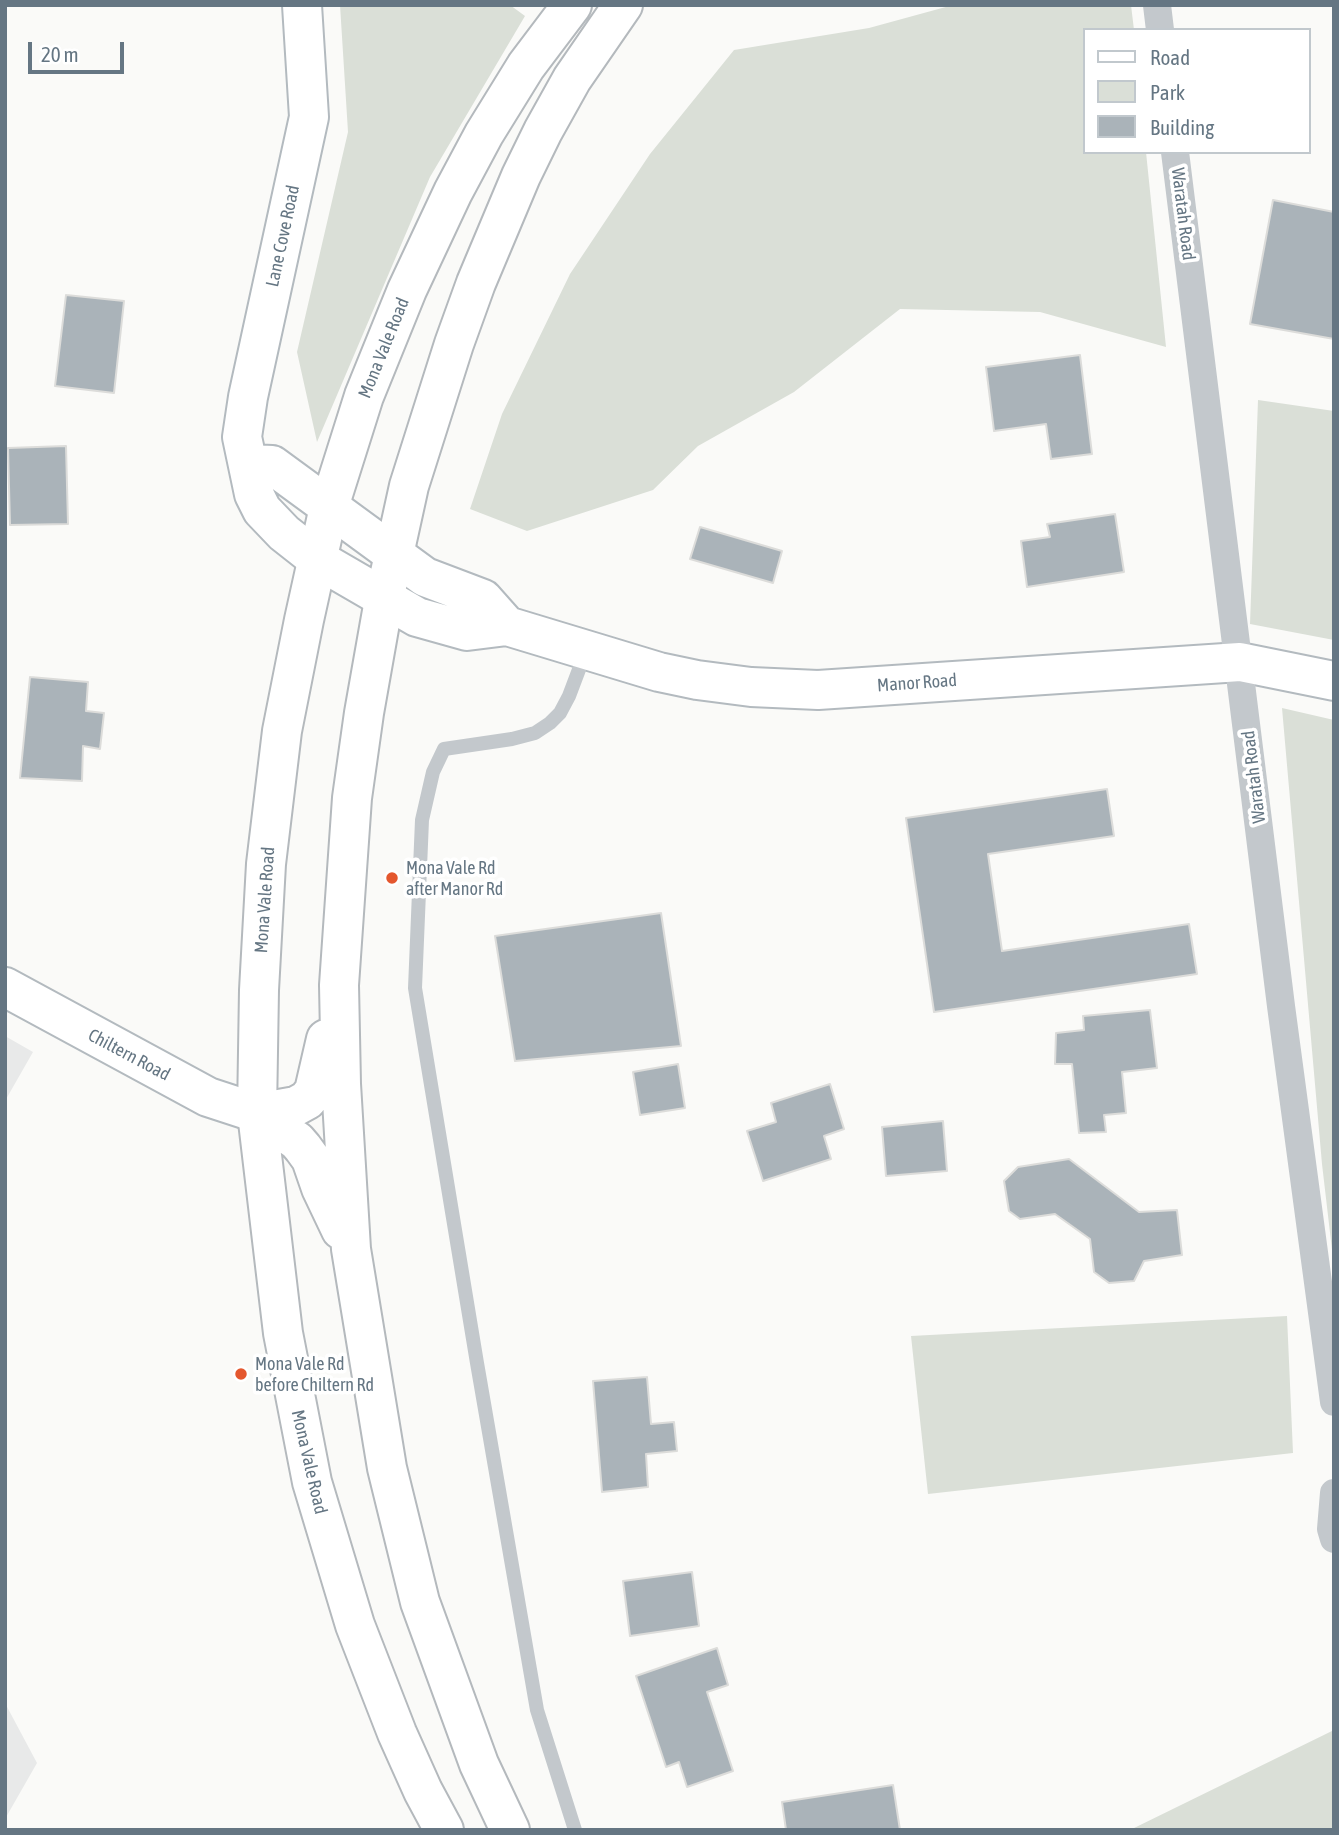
<!DOCTYPE html>
<style>
body{margin:0}
#map{position:relative;width:1339px;height:1835px;overflow:hidden;background:#fafaf8;font-family:"Asap Condensed",sans-serif}
canvas{display:block}
.frame{position:absolute;inset:0;border:7px solid #657683;pointer-events:none}
.legend{position:absolute;left:1083px;top:28px;width:228px;height:126px;box-sizing:border-box;background:#fff;border:2px solid #c1c8cd;margin:0;padding:9px 12px;list-style:none;font-size:21px;color:#657683}
.legend li{display:flex;align-items:center;gap:14px;height:35px}
.legend b{width:35px;border:2px solid #c1c8cd}
.scale{position:absolute;left:28px;top:42px;width:96px;height:32px;box-sizing:border-box;border:4px solid #657683;border-top:0;padding-left:9px;font-size:21px;line-height:24px;white-space:nowrap;color:#657683;-webkit-text-stroke:5px #fff;paint-order:stroke}
</style>
<div id="map">
<canvas width="1339" height="1835"></canvas>
<div class="frame"></div>
<ul class="legend">
<li><b style="height:9px;background:#fff"></b>Road</li>
<li><b style="height:19px;background:#dadfd7"></b>Park</li>
<li><b style="height:19px;background:#aab3b9"></b>Building</li>
</ul>
<div class="scale">20 m</div>
</div>
<script>
const ctx = document.querySelector('canvas').getContext('2d');
ctx.lineJoin = 'round';
function fill(path, color) {
  ctx.fillStyle = color;
  ctx.fill(path, 'evenodd');
}
function poly(rows) {
  const path = new Path2D();
  for (const r of rows) {
    path.moveTo(r[0], r[1]);
    for (let i = 2; i < r.length; i += 2) path.lineTo(r[i], r[i + 1]);
  }
  return path;
}
function stroke(path, color, width, dash) {
  ctx.strokeStyle = color;
  ctx.lineWidth = width;
  ctx.lineCap = dash ? 'butt' : 'round';
  ctx.setLineDash(dash || []);
  ctx.stroke(path);
}
function drawText(font, color, halo, rows, align = 'center') {
  ctx.font = font + ' "Asap Condensed",sans-serif';
  ctx.lineWidth = 7;
  ctx.setLineDash([]);
  ctx.textBaseline = 'middle';
  ctx.strokeStyle = halo;
  ctx.fillStyle = color;
  for (const [text, x, y, turn = 0] of rows) {
    ctx.save();
    ctx.translate(x, y);
    ctx.rotate((+turn || 0) * Math.PI / 180);
    ctx.textAlign = isNaN(turn) ? turn : align;
    if (halo) ctx.strokeText(text, 0, 0);
    ctx.fillText(text, 0, 0);
    ctx.restore();
  }
}
const built = poly([
 [5,1036,33,1052,5,1101],
 [5,1703,37,1763,5,1819]
]);
const green = poly([
 [340,5,510,5,525,16,430,177,317,442,297,352,348,132],
 [953,5,1131,5,1134,30,1085,30,1085,152,1146,152,1166,347,1040,312,900,309,794,392,698,446,653,490,527,531,470,509,502,414,570,274,650,154,734,50,869,28],
 [1258,400,1334,411,1334,640,1250,624],
 [1282,708,1334,720,1334,1267,1322,1164],
 [1287,1316,1293,1453,928,1494,911,1336],
 [1334,1730,1334,1830,1130,1830]
]);
const building = poly([
 [1273,200,1334,212,1334,339,1250,324,1273,200],
 [66,295,124,301,114,393,55,386,66,295],
 [1080,355,1092,454,1051,459,1046,424,994,431,986,367,1080,355],
 [66,446,68,524,10,525,8,448,66,446],
 [1115,514,1124,572,1027,587,1021,541,1050,537,1047,524,1115,514],
 [700,527,782,551,773,583,690,559,700,527],
 [30,677,88,682,86,711,104,713,100,749,83,746,82,781,20,778,30,677],
 [1107,789,1114,836,988,854,1002,951,1189,924,1197,974,934,1012,906,818,1107,789],
 [661,913,681,1046,515,1061,495,936,661,913],
 [1150,1010,1157,1068,1122,1072,1126,1113,1104,1115,1106,1132,1079,1133,1072,1064,1055,1064,1056,1033,1084,1030,1083,1016,1150,1010],
 [678,1064,685,1108,640,1115,633,1072,678,1064],
 [830,1084,844,1129,824,1136,831,1159,763,1181,747,1131,776,1122,771,1103,830,1084],
 [943,1121,947,1171,886,1176,882,1127,943,1121],
 [1069,1159,1139,1212,1177,1210,1182,1255,1144,1261,1134,1281,1109,1283,1094,1272,1090,1239,1055,1214,1020,1219,1009,1211,1004,1181,1018,1167,1069,1159],
 [647,1377,651,1424,674,1422,677,1451,646,1454,648,1487,602,1492,593,1381,647,1377],
 [692,1572,699,1626,630,1636,623,1581,692,1572],
 [717,1648,728,1685,707,1692,733,1771,687,1787,679,1762,666,1767,636,1676,717,1648],
 [893,1785,900,1830,786,1830,782,1802,893,1785]
]);
const lane = poly([
 [575,1830,537,1710,477,1363,415,988,422,820,433,772,444,749,512,739,535,733,550,723,560,713,569,696,586,651]
]);
const street = poly([
 [1157,5,1160,30],
 [1175,152,1281,1006,1334,1402],
 [1334,1493,1331,1529,1334,1539]
]);
const secondary = poly([
 [302,5,309,117,248,397,242,437,254,494,262,510,284,533,317,559,417,617,467,631,507,626,659,672,697,680,751,687,818,690,1240,662,1334,681],
 [249,464,272,465,425,577,483,599,507,626],
 [5,987,208,1097,257,1113]
]);
const highway = poly([
 [257,1113,296,1106,307,1100,314,1091,326,1039],
 [257,1113,297,1141,303,1148,311,1159,321,1188,341,1230],
 [444,1830,423,1791,397,1733,355,1625,312,1482,283,1333,257,1113,259,990,266,864,282,731,304,620,329,507,364,396,407,290,453,192,484,134,526,66,572,5],
 [510,1830,479,1764,420,1602,387,1468,351,1249,341,1084,339,985,352,798,364,713,384,600,409,486,454,344,476,283,521,176,543,131,572,79,623,5]
]);
const markers = [
 [392,878,7,"#e4572e"],
 [241,1374,7,"#e4572e"]
];
const streetNames = [
 ["Waratah Road",1183,214,83],
 ["Lane Cove Road",283,236,-78],
 ["Mona Vale Road",384,348,-68],
 ["Manor Road",917,683,-4],
 ["Waratah Road",1254,777,-97],
 ["Mona Vale Road",265,900,-86],
 ["Chiltern Road",129,1055,28],
 ["Mona Vale Road",309,1462,77]
];
const poiNames = [
 ["Mona Vale Rd",406,868],
 ["after Manor Rd",406,889],
 ["Mona Vale Rd",255,1364],
 ["before Chiltern Rd",255,1385]
];
fill(built, '#e8e9e9');
fill(green, '#dadfd7');
fill(building, '#aab3b9');
stroke(building, '#dcdcda', 2);
stroke(secondary, '#b3babf', 42);
stroke(highway, '#b4b9bd', 42);
stroke(lane, '#c3c8cc', 14);
stroke(street, '#c3c8cc', 28);
stroke(secondary, '#fff', 38);
stroke(highway, '#fff', 38);
for (const [x, y, r, color] of markers) {
  const dot = new Path2D();
  dot.arc(x, y, r, 0, 2 * Math.PI);
  ctx.fillStyle = color;
  ctx.fill(dot);
  stroke(dot, '#fff', 2.5);
}
drawText('18px', '#657683', '#fff', streetNames);
drawText('18px', '#657683', '#fff', poiNames, 'left');
</script>
